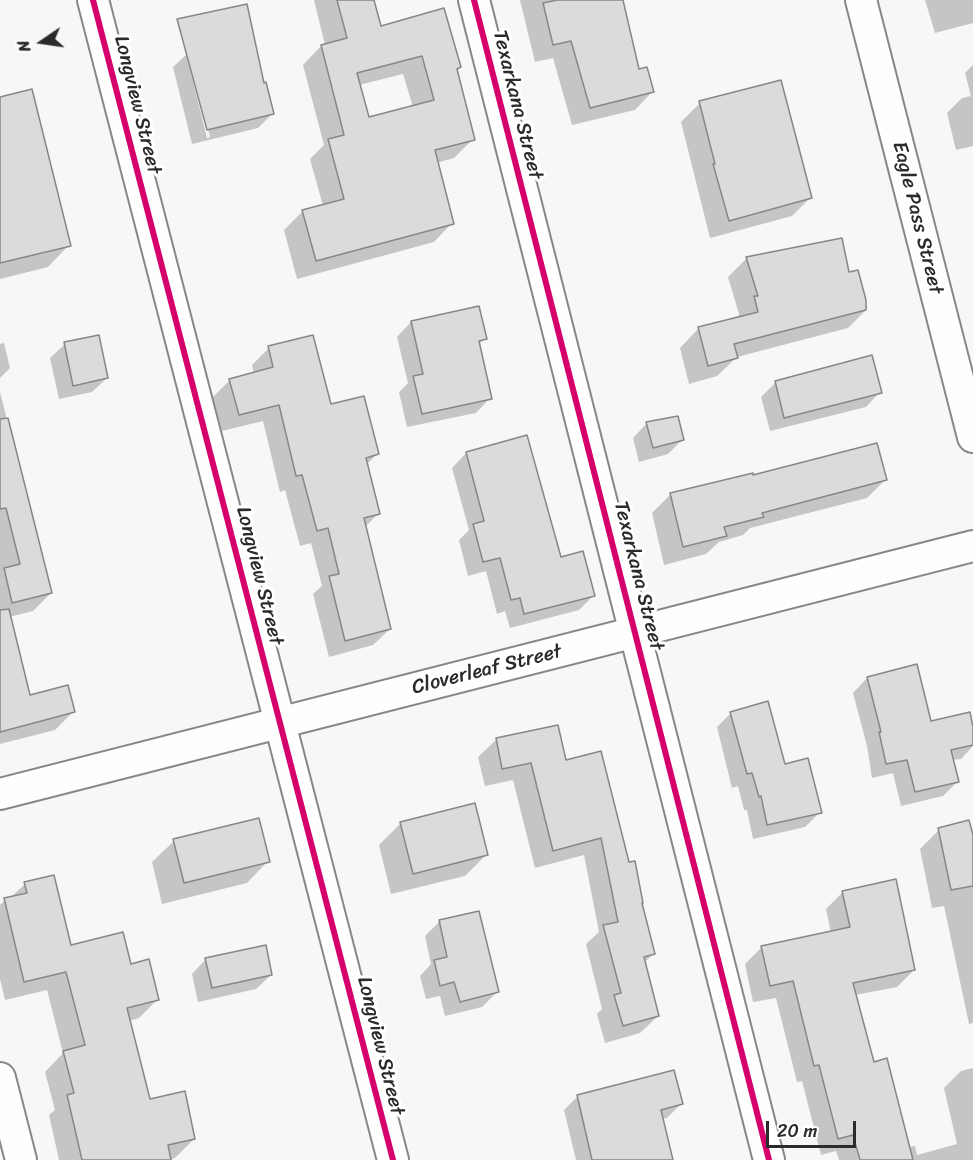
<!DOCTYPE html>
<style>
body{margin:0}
#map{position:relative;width:973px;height:1160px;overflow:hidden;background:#f7f7f7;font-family:Sriracha,sans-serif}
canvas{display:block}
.north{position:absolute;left:12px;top:12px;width:60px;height:60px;-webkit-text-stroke:4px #fff;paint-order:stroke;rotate:257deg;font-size:16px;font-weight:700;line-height:24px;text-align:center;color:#2b2b2b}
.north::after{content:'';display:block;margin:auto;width:21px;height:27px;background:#2b2b2b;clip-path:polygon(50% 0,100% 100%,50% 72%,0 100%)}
.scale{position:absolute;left:766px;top:1121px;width:90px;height:27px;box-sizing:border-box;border:3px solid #2b2b2b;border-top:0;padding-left:8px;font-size:18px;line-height:21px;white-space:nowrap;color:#2b2b2b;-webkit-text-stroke:4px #fff;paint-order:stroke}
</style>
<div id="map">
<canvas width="973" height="1160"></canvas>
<div class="north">N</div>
<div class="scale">20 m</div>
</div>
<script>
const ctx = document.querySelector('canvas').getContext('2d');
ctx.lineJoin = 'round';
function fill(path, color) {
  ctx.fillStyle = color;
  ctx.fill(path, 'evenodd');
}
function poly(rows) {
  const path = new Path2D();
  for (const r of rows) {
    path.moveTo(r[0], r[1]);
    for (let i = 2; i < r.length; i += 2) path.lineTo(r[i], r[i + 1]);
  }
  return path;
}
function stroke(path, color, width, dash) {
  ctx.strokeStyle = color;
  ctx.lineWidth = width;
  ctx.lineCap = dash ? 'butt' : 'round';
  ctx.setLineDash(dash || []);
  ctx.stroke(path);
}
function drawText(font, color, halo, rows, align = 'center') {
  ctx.font = font + ' Sriracha,sans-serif';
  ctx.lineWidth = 6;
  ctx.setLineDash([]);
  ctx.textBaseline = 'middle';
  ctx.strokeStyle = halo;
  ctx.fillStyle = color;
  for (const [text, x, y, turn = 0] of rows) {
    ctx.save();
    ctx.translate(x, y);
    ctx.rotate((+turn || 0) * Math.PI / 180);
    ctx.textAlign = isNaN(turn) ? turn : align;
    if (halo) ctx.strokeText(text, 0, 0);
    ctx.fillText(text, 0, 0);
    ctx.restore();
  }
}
const shadow = poly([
 [314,0,372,0,380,28,459,67,456,71,473,139,454,158,436,163,452,223,434,242,297,279,284,230,303,211,323,206,310,159,324,145,303,65,321,46,325,45],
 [403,74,413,107,368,119,359,85],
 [520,0,621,0,638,71,652,92,635,110,572,125,553,58,535,62],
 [925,0,973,0,973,23,935,33],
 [188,53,263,85,272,114,258,128,192,144,173,67],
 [188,61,191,61,210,137,207,138],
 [973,65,973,146,956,150,947,113,962,98,971,96,965,73],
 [0,99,69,245,48,267,0,279],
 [700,103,811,197,792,216,710,238,681,122],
 [747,258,848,274,857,272,867,309,848,328,737,357,717,376,689,384,680,348,698,329,737,319,739,314,728,277],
 [455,311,485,338,478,345,490,398,476,413,407,427,399,392,408,383,397,337,411,322],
 [4,343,10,368,0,378,0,344],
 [65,344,107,378,92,392,59,399,50,358],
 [269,348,377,454,366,465,379,513,365,527,390,629,373,645,329,657,313,594,322,586,311,543,300,546,285,490,280,492,263,421,222,431,213,397,230,380,254,374,252,365],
 [776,382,880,392,866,407,770,431,761,397],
 [0,392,51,593,33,611,9,617,29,697,73,712,55,730,0,744],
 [647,423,682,440,668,454,639,462,633,438],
 [466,453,593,596,579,610,510,628,505,611,497,614,486,571,468,576,459,540,469,530,452,468],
 [752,476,885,480,867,498,750,528,743,535,719,542,706,554,664,565,652,513,670,495],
 [867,678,930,723,973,734,973,746,961,759,952,760,957,782,943,796,901,806,893,773,872,778,867,746,853,693],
 [731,713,784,766,820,812,805,827,753,839,747,810,744,810,738,786,732,788,717,727],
 [496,740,565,762,628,864,642,903,653,954,644,963,658,1016,640,1033,605,1043,597,1014,602,1009,586,944,599,932,584,855,535,868,513,780,485,786,478,757],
 [400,824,486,855,465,876,391,894,379,845],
 [939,830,973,841,973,1023,969,1024,944,906,932,908,920,849],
 [174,841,268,861,247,883,162,904,152,862],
 [25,884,70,947,130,966,158,999,139,1018,129,1021,149,1101,194,1139,175,1158,169,1160,59,1160,49,1115,55,1110,45,1072,63,1053,47,990,5,1000,0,979,0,905,5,900,10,898],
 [843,892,914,970,897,987,855,995,873,1063,908,1147,915,1146,917,1155,957,1144,944,1088,961,1071,973,1068,973,1160,839,1160,836,1151,821,1155,802,1081,797,1082,776,998,753,1002,745,964,762,947,831,933,826,909],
 [439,922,497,992,482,1007,445,1016,440,996,426,999,420,976,431,964,425,936],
 [206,959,271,975,256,989,198,1002,192,974],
 [578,1096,681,1104,667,1118,661,1119,671,1160,576,1160,564,1110]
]);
const building = poly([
 [337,0,374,0,381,26,444,8,461,67,457,69,475,140,435,150,454,224,316,261,302,210,344,199,328,139,344,135,321,45,347,38,337,0],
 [422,56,434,100,369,117,357,73,422,56],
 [557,0,623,0,639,69,647,67,654,92,590,108,571,41,553,45,543,3,557,0],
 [247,4,264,83,266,82,274,114,207,130,177,19,247,4],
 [781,80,812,198,729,221,713,164,715,164,699,101,781,80],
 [32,89,71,246,0,263,0,97,32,89],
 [842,238,849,272,858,270,866,300,866,310,734,344,738,358,708,366,698,327,758,312,754,296,758,296,746,257,842,238],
 [479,306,487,339,479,341,492,399,422,414,413,376,423,374,411,321,479,306],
 [99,335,108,378,73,386,64,342,99,335],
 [313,335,331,404,364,396,379,454,366,458,380,514,364,518,391,629,345,641,329,576,339,574,328,528,317,531,302,475,296,476,279,405,239,415,229,379,273,367,268,346,313,335],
 [872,355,882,393,784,418,775,381,872,355],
 [678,416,684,440,653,448,646,422,678,416],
 [8,418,52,593,12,603,4,568,20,564,6,508,0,509,0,419,8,418],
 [527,435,561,557,583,551,595,596,524,614,520,598,511,600,500,558,483,562,473,524,484,521,466,452,527,435],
 [877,443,887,480,762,513,764,517,724,527,727,536,683,547,670,493,753,473,753,475,877,443],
 [9,609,30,695,68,685,75,712,0,732,0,610,9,609],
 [917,664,931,721,970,712,973,727,973,745,951,750,959,782,915,792,907,760,886,764,879,732,881,732,867,677,917,664],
 [768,701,785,764,808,758,822,813,767,825,761,796,759,797,752,773,747,774,730,712,768,701],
 [558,725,566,760,601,751,629,862,635,861,643,903,642,903,655,954,644,957,659,1016,623,1026,614,995,621,993,603,925,618,922,601,838,553,851,531,763,502,769,496,738,558,725],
 [475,803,488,855,413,874,400,822,475,803],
 [259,818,270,862,184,883,173,839,259,818],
 [969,820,973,835,973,886,951,890,938,828,969,820],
 [54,875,71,945,123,932,131,964,149,959,159,1000,127,1008,150,1099,185,1091,195,1139,168,1145,171,1160,82,1160,67,1095,74,1093,63,1051,85,1045,66,972,24,982,4,898,27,893,24,882,54,875],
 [896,879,915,970,853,983,874,1062,887,1058,913,1160,860,1160,853,1135,838,1139,819,1065,814,1066,793,981,770,986,761,946,850,927,842,891,896,879],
 [479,911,499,992,460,1002,454,982,440,986,434,960,447,957,439,920,479,911],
 [266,945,272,975,212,988,205,958,266,945],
 [674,1070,683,1104,661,1110,673,1160,592,1160,577,1095,674,1070]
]);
const minor = poly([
 [93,0,393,1160],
 [474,0,769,1160],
 [861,0,973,437],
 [0,794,973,546],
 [0,1078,21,1160]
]);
const cycleway = poly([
 [93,0,393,1160],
 [474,0,769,1160]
]);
const streetNames = [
 ["Longview Street",137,105,76],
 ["Texarkana Street",517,105,76],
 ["Eagle Pass Street",917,218,76],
 ["Longview Street",259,576,76],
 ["Texarkana Street",638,576,76],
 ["Cloverleaf Street",487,670,-14],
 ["Longview Street",380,1046,76]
];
fill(shadow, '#0003');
fill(building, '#dbdbdb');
stroke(building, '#878787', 1.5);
stroke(minor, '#878787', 34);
stroke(minor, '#fefefe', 30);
stroke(cycleway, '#d6006c', 6);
drawText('20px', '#2b2b2b', '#fff', streetNames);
</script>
